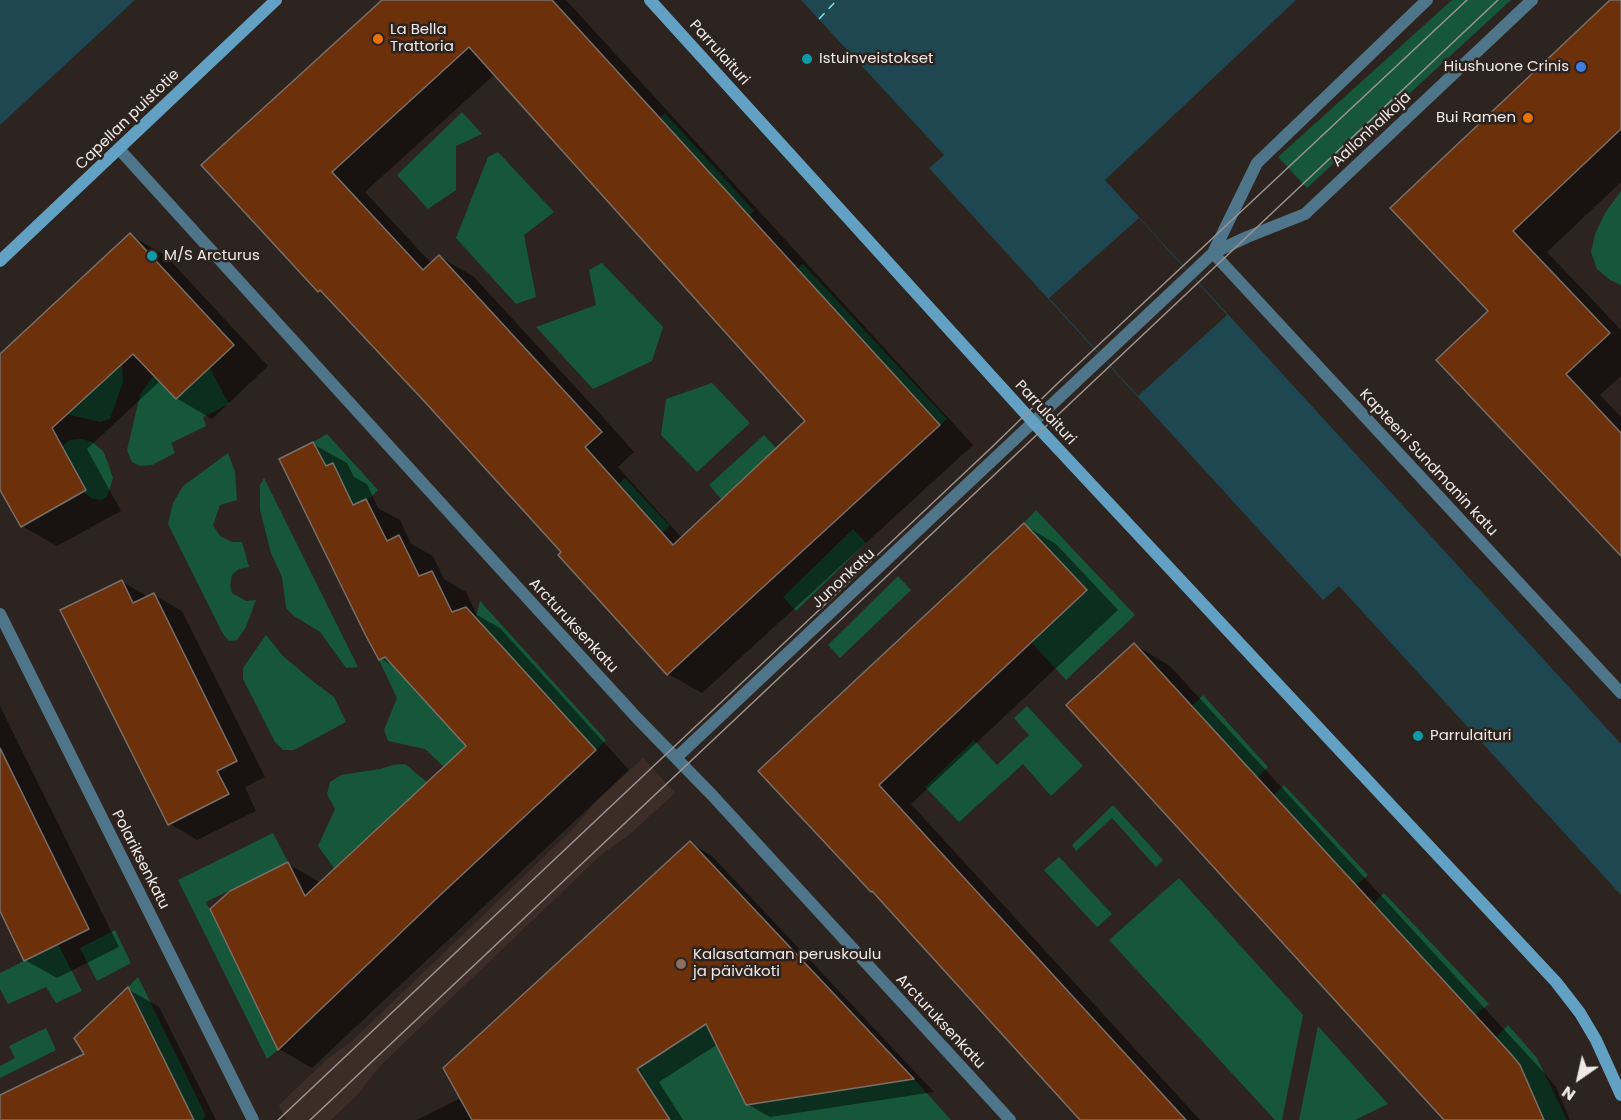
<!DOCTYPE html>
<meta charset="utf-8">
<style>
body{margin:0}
#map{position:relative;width:1621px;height:1120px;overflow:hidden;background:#2d241f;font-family:Poppins,sans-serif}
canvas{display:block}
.north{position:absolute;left:1549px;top:1048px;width:60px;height:60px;-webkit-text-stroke:4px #2d241f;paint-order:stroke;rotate:214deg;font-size:16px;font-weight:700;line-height:24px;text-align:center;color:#f0e9e6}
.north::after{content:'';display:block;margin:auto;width:21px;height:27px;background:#f0e9e6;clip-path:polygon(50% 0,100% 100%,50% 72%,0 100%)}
</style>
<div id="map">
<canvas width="1621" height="1120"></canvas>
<div class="north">N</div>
</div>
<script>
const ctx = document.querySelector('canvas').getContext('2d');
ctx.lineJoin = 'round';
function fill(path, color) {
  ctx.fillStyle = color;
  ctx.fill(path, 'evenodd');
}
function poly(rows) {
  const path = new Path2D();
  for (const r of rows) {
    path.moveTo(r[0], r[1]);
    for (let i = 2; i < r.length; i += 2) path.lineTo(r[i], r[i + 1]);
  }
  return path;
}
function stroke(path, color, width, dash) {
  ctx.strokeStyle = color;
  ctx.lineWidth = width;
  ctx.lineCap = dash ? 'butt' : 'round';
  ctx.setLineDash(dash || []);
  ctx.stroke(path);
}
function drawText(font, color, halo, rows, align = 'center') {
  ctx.font = font + ' Poppins,sans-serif';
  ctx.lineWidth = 5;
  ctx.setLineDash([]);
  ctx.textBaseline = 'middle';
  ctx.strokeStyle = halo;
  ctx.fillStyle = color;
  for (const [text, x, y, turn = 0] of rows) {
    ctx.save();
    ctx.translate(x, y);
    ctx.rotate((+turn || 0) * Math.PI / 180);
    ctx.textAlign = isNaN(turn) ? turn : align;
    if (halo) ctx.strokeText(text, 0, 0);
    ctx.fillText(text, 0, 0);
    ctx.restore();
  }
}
const built = poly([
 [643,758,675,793,629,835,602,854,379,1067,358,1094,331,1120,286,1120,279,1105,326,1060,352,1041,575,827,596,801]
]);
const green = poly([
 [1452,0,1511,0,1307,188,1278,157],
 [462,112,482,134,456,146,456,190,428,209,397,175],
 [665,113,754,211,749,216,659,118],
 [498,152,554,212,524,235,536,297,516,304,456,238,488,157],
 [1621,191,1621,285,1610,280,1597,269,1591,252,1595,234,1605,213],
 [602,263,663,327,652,361,593,389,536,327,596,305,589,270],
 [803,264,947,419,940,425,797,269],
 [122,364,123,382,110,419,100,422,67,414],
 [210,368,229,404,203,417,206,426,171,443,175,453,152,465,140,466,132,462,127,450,140,395,153,376,176,399],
 [712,383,750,423,697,472,661,435,666,399],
 [327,434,378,490,367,501,366,499,353,505,333,463,326,466,313,442],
 [764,435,776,448,721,499,709,485],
 [82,439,92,442,103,451,108,463,113,478,107,497,101,500,93,499,83,492,86,490,62,446,70,440],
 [228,453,235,472,237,500,220,505,213,525,220,536,232,542,242,542,249,567,239,569,232,575,230,585,232,593,246,601,256,600,246,627,237,640,229,641,223,634,168,524,173,503,183,486],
 [264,478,358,667,346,668,320,632,294,616,286,608,282,577,271,553,260,510,260,485],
 [625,478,670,526,662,533,626,493,606,511,598,503],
 [1036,510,1135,615,1066,680,1031,642,1086,590,1024,523],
 [853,529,866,543,796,611,783,597],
 [898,576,911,590,840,658,828,645],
 [480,601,606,740,596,750,474,624],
 [266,635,283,656,315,683,334,697,346,722,294,750,283,750,275,742,243,679,243,668],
 [398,650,466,746,444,767,425,749,388,741,384,730,397,698,379,660],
 [1203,695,1268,767,1258,777,1192,706],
 [1027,706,1083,766,1051,796,1023,764,959,822,925,787,974,740,997,765,1029,735,1014,718],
 [405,764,427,782,334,868,318,846,335,809,327,794,330,782,341,775,380,769,393,765],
 [1284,785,1368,875,1356,885,1274,795],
 [1113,805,1163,860,1156,867,1112,818,1076,851,1072,845],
 [273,833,288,862,206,902,278,1050,267,1059,178,880],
 [1059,857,1112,914,1097,927,1044,870],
 [1179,878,1303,1015,1282,1120,1275,1120,1109,940],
 [1384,893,1489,1004,1475,1015,1373,904],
 [115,930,131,963,97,981,80,948],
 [58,944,82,991,56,1003,46,987,8,1004,0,989,0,973],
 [138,977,206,1116,202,1120,194,1120,128,987],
 [706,1024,746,1105,914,1079,951,1120,670,1120,654,1096,631,1085,634,1071],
 [1508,1025,1537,1058,1567,1120,1544,1120,1520,1065,1496,1037],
 [1318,1026,1388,1104,1355,1120,1299,1120],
 [46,1028,56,1050,0,1078,0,1066,15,1058,9,1046]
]);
const water = poly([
 [0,0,135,0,0,125],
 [801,0,1296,0,1105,180,1621,744,1621,895,1339,586,1323,600,929,168,944,155]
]);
const pier = poly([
 [1139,218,1227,315,1138,396,1049,298]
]);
const shadow = poly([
 [385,0,566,0,973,445,702,693,668,674,564,552,329,297,319,291,204,165],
 [495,74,808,421,682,538,618,467,634,452,603,417,473,276,440,257,432,264,365,192],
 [1613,0,1621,0,1621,182,1547,252,1621,330,1621,376,1600,395,1621,417,1621,554,1490,311,1392,208],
 [130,235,166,256,268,366,212,419,176,398,160,381,87,449,121,511,57,546,22,526,0,487,0,356],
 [313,444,347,463,354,477,367,484,378,508,400,520,411,544,433,556,444,579,466,592,477,615,500,628,629,770,312,1068,279,1049,288,864,321,883,469,746,398,669,380,658],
 [1024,525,1056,544,1118,610,911,804,1200,1120,1083,1120,878,894,872,891,760,772],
 [122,582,149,597,154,595,182,611,265,777,245,787,256,811,197,840,169,823],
 [1135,645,1170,666,1546,1075,1556,1087,1570,1120,1444,1120],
 [0,706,119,947,57,978,25,960,0,908],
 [690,843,712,856,934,1092,770,1117,747,1104,718,1044,659,1082,683,1120,417,1120,461,1098],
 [128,989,159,1007,216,1120,0,1120,0,1097,86,1054]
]);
const ferry = poly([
 [819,19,837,0]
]);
const building = poly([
 [382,0,552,0,940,425,667,675,558,555,561,552,424,401,320,290,318,292,201,165,382,0],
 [469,47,805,421,673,545,585,447,602,432,569,396,439,255,423,270,332,172,469,47],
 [1610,0,1621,0,1621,129,1513,231,1610,333,1566,374,1621,433,1621,556,1436,360,1488,311,1390,208,1610,0],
 [130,233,234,345,176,399,133,354,52,428,86,490,21,527,0,490,0,354,130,233],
 [313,442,326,466,333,463,353,505,366,499,387,541,399,535,419,576,432,571,452,612,466,607,596,750,436,899,278,1050,210,909,230,891,288,862,305,896,466,746,385,657,379,660,366,636,279,459,313,442],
 [1024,523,1087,590,879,785,1186,1120,1080,1120,872,891,871,892,758,771,1024,523],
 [122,580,133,603,154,593,237,761,217,771,229,794,168,825,60,610,122,580],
 [1134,643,1510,1053,1520,1065,1544,1120,1444,1120,1066,705,1134,643],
 [0,748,89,929,24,961,0,911,0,748],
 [690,841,914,1079,746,1105,706,1024,637,1069,670,1120,472,1120,443,1068,690,841],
 [128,987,194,1120,0,1120,0,1095,84,1054,74,1038,128,987]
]);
const street = poly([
 [119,149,487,554,637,718,712,795,1010,1120],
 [1213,253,1621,693],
 [1213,253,1257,163,1427,0],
 [0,614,253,1120],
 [676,758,1213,253,1247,237,1305,214,1532,0]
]);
const secondary = poly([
 [650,0,1033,422,1556,982,1580,1013,1596,1040,1621,1095],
 [0,261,276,0]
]);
const tram = poly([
 [278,1120,992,447,1059,382,1467,0],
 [310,1120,1498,0]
]);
const markers = [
 [378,39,6,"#e8710a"],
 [807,59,6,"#0f9aa8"],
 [1581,67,6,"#3f7fe0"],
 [1528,118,6,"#e8710a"],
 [152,256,6,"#0f9aa8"],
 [1418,736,6,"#0f9aa8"],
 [681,964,6,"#8d6e63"]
];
const poiNames = [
 ["La Bella",390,30],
 ["Trattoria",390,47],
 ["Istuinveistokset",819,59],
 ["Hiushuone Crinis",1569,67,"right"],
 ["Bui Ramen",1516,118,"right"],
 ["M/S Arcturus",164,256],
 ["Parrulaituri",1430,736],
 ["Kalasataman peruskoulu",693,955],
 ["ja päiväkoti",693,972]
];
const streetNames = [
 ["Parrulaituri",719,53,48],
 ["Capellan puistotie",128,120,-44],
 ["Aallonhalkoja",1372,130,-43],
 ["Parrulaituri",1045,413,47],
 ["Kapteeni Sundmanin katu",1428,463,47],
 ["Junonkatu",844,579,-43],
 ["Arcturuksenkatu",573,626,47],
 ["Polariksenkatu",140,860,63],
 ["Arcturuksenkatu",940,1022,47]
];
fill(built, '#3c2e26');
fill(green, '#175739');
fill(water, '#1f4752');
fill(pier, '#2d241f');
fill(shadow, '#0007');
stroke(ferry, '#86def6', 1.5, [8, 6]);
fill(building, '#6c310a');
stroke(building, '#796f6a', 1.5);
stroke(street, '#4f758a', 12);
stroke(secondary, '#63a1c4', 12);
stroke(tram, '#9b9390', 1.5);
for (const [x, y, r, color] of markers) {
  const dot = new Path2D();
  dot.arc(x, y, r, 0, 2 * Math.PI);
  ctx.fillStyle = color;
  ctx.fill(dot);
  stroke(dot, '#2d241f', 2);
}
drawText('15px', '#f0e9e6', '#2d241f', poiNames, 'left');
drawText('15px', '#f0e9e6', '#2d241f', streetNames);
</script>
